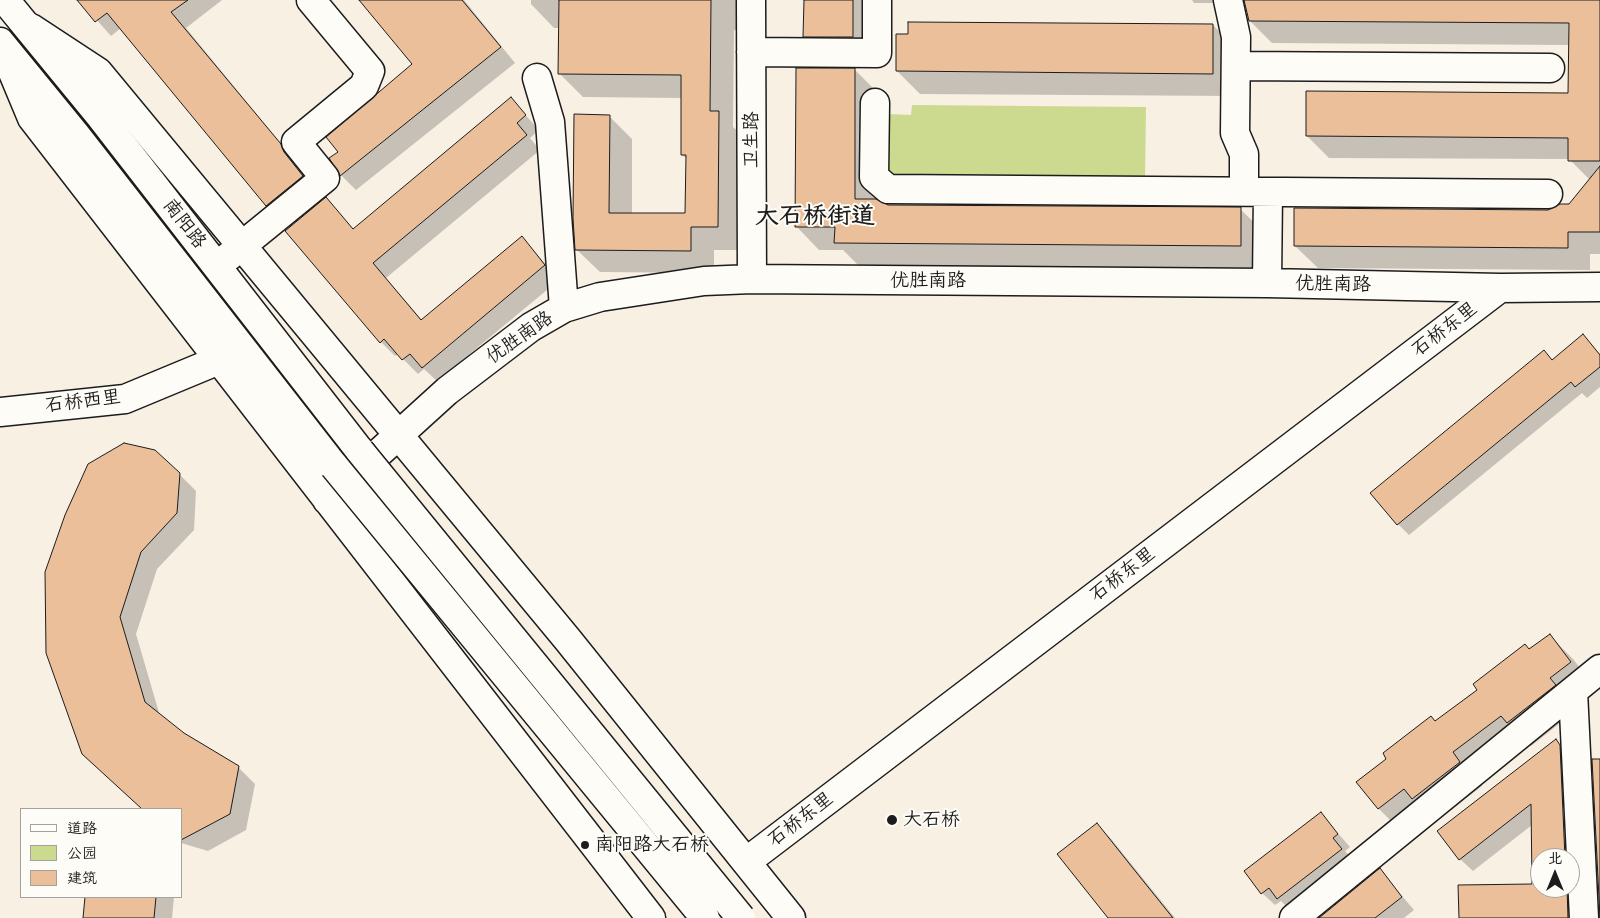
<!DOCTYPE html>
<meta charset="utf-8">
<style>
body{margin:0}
#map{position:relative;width:1600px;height:918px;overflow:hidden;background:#f9f0e4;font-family:Sriracha,"LXGW WenKai TC",sans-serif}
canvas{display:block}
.legend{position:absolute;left:20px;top:808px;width:162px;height:90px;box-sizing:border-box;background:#fdfcf7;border:1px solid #a3a29f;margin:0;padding:6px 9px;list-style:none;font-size:15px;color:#1c1c1c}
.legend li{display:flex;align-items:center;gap:10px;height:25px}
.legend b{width:25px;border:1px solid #a3a29f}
.north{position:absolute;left:1530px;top:848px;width:50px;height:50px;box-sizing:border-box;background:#fdfcf7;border:1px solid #a3a29f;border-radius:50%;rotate:0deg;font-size:14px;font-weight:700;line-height:20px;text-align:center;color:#1c1c1c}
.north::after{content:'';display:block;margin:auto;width:18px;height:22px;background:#1c1c1c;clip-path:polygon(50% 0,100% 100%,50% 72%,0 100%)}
</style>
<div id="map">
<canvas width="1600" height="918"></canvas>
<ul class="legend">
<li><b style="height:6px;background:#fdfcf7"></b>道路</li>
<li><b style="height:14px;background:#cbda8e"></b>公园</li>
<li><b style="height:14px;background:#ebbf9a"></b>建筑</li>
</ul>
<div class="north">北</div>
</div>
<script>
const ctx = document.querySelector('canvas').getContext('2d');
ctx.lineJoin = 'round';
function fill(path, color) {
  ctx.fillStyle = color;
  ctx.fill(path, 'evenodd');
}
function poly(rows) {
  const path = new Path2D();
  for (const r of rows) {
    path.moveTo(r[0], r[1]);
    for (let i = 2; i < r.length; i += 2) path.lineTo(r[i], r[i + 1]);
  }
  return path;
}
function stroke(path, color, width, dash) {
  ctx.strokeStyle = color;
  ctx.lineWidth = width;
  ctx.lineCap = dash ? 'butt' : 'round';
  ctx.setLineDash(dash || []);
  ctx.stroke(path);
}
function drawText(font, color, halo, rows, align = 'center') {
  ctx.font = font + ' Sriracha,"LXGW WenKai TC",sans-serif';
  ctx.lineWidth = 4;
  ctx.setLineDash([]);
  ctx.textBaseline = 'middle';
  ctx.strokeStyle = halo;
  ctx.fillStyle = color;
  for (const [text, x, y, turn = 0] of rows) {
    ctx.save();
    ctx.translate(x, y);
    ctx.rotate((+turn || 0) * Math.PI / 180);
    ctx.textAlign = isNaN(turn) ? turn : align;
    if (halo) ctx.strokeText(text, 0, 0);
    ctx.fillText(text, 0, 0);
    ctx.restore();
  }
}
const green = poly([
 [912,105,1146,107,1145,179,887,176,888,114,911,115]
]);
const shadow = poly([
 [79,0,222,0,186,28,295,161,299,168,317,191,282,220,267,205,121,28,111,36],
 [361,0,464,0,515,63,356,190,341,175,339,152,414,65],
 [531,0,743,0,742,30,734,30,733,127,742,135,740,250,714,250,714,273,600,272,576,249,609,116,632,139,632,214,686,215,687,159,682,155,682,98,583,97,560,74,560,28,554,28,531,4],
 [805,0,873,0,873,57,825,57,805,36],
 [1192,0,1236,0,1236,3,1194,3],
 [1246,0,1600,0,1600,254,1590,254,1590,270,1318,268,1295,246,1548,211,1569,205,1590,180,1569,159,1329,158,1307,136,1570,94,1570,45,1272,43,1250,21],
 [1213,25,1236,49,1236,96,920,94,897,71],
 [855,70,878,93,877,201,888,206,1240,209,1264,232,1263,268,859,266,843,250,819,250,796,226],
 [511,99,539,130,530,138,540,150,386,278,422,320,522,237,559,280,437,381,424,369,418,374,398,354,395,356,381,342,326,199,354,230],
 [1583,336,1600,354,1600,387,1587,398,1582,393,1409,535,1398,524,1544,351,1553,361],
 [179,474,196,491,194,530,157,569,136,634,160,716,183,734,238,767,255,784,246,830,208,851,181,843,181,809,144,809,97,767,48,653],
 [1550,636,1573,659,1593,685,1578,709,1531,746,1524,739,1475,776,1482,786,1436,821,1427,813,1402,832,1379,809,1358,782],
 [1555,741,1568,754,1572,795,1543,817,1563,817,1576,830,1581,918,1460,918,1534,885,1532,825,1473,871,1460,859],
 [1540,858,1570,858,1570,888,1540,888],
 [1321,814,1350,847,1345,851,1354,862,1291,911,1281,901,1275,905,1262,893],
 [1097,824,1112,840,1175,918,1110,918],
 [1380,870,1414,910,1404,918,1321,918],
 [86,897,174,897,172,918,84,918]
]);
const building = poly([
 [77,0,188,0,171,12,281,144,284,152,303,176,266,206,107,13,95,22,77,0],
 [359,0,462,0,501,47,340,176,329,158,338,152,326,137,412,64,359,0],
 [559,0,711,0,710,111,719,111,718,227,691,227,691,251,575,250,573,218,574,114,610,115,609,213,685,213,686,155,681,155,681,75,558,74,559,0],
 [804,0,853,0,853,37,803,37,804,0],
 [1244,0,1600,0,1600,161,1568,161,1568,138,1306,136,1306,91,1568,93,1569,23,1249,21,1244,0],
 [908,22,1213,24,1213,74,896,71,896,34,908,34,908,22],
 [796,68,855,68,855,199,876,199,888,205,1241,207,1241,246,834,243,835,227,795,227,796,68],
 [511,97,526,115,517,123,527,135,373,263,421,320,522,236,545,265,422,368,410,354,402,360,384,339,380,343,285,231,326,197,353,229,511,97],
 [1600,166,1600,232,1568,232,1568,248,1294,246,1294,208,1548,210,1560,204,1569,204,1600,166],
 [1583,334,1600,355,1600,367,1575,387,1571,382,1397,525,1370,493,1544,350,1552,360,1583,334],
 [124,443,155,450,180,473,177,513,141,552,120,617,145,702,184,733,239,766,230,814,181,840,181,809,142,809,82,754,46,653,45,572,65,515,88,464,124,443],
 [1550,634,1571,662,1550,678,1556,685,1507,723,1501,716,1453,752,1460,762,1412,799,1404,789,1378,809,1356,782,1386,759,1383,753,1431,716,1435,721,1477,690,1473,684,1525,644,1529,649,1550,634],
 [1556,739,1560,745,1565,858,1540,858,1540,888,1567,888,1568,918,1459,918,1458,885,1532,884,1531,804,1459,860,1437,831,1556,739],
 [1592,759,1600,759,1600,918,1592,759],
 [1321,812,1338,834,1333,838,1342,849,1277,899,1269,888,1261,894,1244,871,1321,812],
 [1097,823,1132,867,1173,918,1108,918,1057,854,1097,823],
 [1380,868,1402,897,1375,918,1319,918,1380,868],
 [85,897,156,897,154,918,83,918,85,897]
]);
const minor = poly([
 [751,0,752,279],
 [1228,0,1236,37,1235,133,1244,154,1244,191],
 [31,28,98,72,568,640,791,918],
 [4,51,32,118,651,918],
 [751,52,877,53,877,0],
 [1236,66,1550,68],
 [537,78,550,122,564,308],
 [875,103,874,177,888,189,1548,194],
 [228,257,325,178,296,142,364,86,370,71,311,0],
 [1267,283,1268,192],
 [0,412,125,399,219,360],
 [327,500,447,391,531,327,564,308,600,297,704,281,752,279,1267,283,1500,288,1600,287],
 [1573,691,1584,918],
 [746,862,1500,288],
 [1294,918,1600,669]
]);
const major = poly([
 [5,0,100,116,360,451],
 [0,42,76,135,334,466]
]);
const majorBridge = poly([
 [360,451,741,918],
 [334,466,705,918]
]);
const markers = [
 [892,820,6,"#1c1c1c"],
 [585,845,5,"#1c1c1c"]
];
const streetNames = [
 ["卫生路",752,140,-90],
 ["南阳路",184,224,52],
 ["优胜南路",928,281],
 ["优胜南路",1333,285,1],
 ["石桥东里",1445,330,-37],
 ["优胜南路",520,338,-35],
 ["石桥西里",83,402,-7],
 ["石桥东里",1123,575,-37],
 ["石桥东里",801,820,-37]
];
const poiNames = [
 ["大石桥",903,820],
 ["南阳路大石桥",595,845]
];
const districtNames = [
 ["大石桥街道",815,217]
];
fill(green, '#cbda8e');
fill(shadow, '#0003');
fill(building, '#ebbf9a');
stroke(building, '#1c1c1c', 1);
stroke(minor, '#1c1c1c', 31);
stroke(major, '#1c1c1c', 31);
stroke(minor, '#fdfcf7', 28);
stroke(major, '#fdfcf7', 28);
stroke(majorBridge, '#1c1c1c', 31, []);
stroke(majorBridge, '#fdfcf7', 28);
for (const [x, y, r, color] of markers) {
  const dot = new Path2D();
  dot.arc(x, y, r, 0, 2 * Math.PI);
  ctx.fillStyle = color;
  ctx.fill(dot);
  stroke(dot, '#fdfcf7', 2);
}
drawText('19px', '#1c1c1c', '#fdfcf7', streetNames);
drawText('19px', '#1c1c1c', '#fdfcf7', poiNames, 'left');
drawText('bold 24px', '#1c1c1c', '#fdfcf7', districtNames);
</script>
